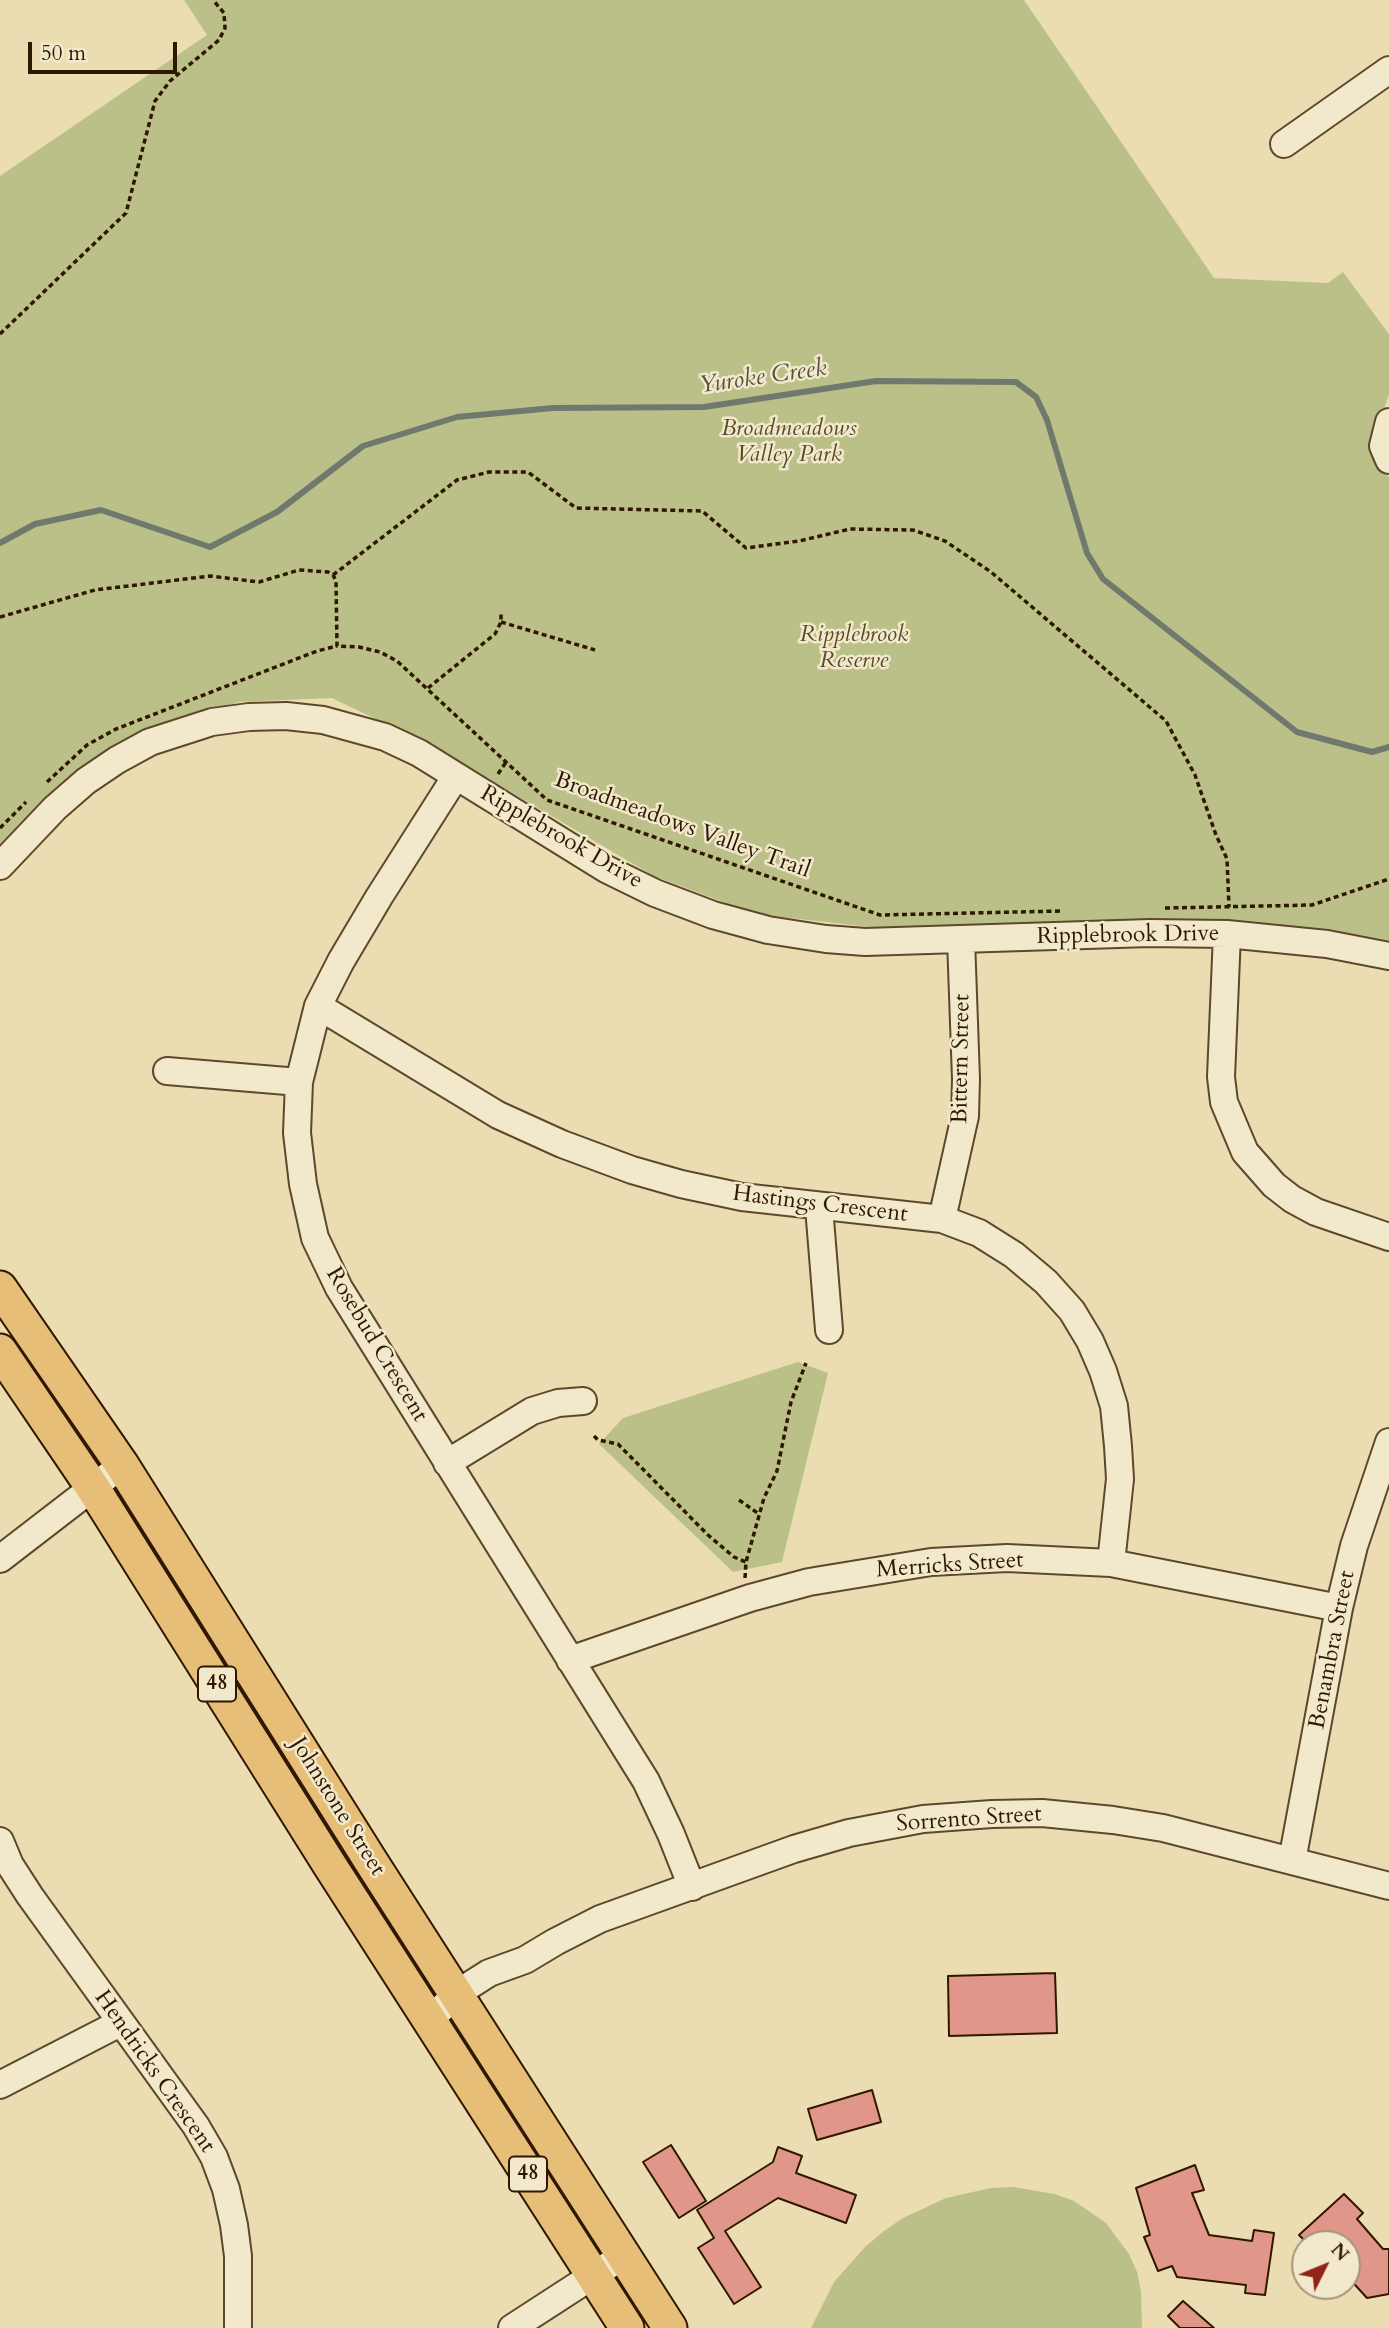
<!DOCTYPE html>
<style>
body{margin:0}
#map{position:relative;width:1389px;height:2328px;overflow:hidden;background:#ebddb1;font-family:Cardo,serif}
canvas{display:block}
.north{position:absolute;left:1291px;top:2230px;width:70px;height:70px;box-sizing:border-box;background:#f2e9cc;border:2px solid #a4957a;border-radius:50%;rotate:47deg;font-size:19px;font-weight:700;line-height:28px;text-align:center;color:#2f1700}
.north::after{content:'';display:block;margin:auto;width:24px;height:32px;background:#8f2418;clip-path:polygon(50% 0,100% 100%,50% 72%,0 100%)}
.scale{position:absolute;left:28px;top:42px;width:149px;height:32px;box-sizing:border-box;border:4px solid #2f1700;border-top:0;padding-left:9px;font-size:21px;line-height:24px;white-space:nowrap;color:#2f1700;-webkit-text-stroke:5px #f2e9cc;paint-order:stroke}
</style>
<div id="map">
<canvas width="1389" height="2328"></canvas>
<div class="north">N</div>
<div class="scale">50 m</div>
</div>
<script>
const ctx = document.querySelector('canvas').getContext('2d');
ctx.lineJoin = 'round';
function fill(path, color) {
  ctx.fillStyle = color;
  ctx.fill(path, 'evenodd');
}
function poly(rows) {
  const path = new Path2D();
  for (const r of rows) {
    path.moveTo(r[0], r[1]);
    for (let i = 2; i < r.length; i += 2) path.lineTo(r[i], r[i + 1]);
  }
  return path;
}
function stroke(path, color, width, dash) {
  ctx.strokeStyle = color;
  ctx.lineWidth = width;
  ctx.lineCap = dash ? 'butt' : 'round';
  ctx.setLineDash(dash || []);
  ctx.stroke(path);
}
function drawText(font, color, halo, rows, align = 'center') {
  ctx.font = font + ' Cardo,serif';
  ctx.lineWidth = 5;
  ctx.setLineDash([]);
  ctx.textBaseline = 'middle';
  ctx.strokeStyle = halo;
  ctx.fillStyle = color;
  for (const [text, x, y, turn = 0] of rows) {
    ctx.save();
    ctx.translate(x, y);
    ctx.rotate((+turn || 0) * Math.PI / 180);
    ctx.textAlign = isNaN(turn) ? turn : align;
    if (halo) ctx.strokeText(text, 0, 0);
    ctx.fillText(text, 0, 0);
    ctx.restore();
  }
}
const green = poly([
 [184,0,1024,0,1214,278,1328,283,1343,272,1389,334,1389,395,1374,436,1376,462,1384,473,1389,477,1389,946,1164,924,879,928,755,914,654,876,432,746,332,698,239,702,152,728,101,754,0,851,0,176,207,35],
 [798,1362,828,1373,782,1562,733,1572,599,1444,623,1418],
 [1013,2187,1055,2194,1074,2201,1106,2223,1129,2254,1137,2272,1141,2291,1142,2328,811,2328,834,2282,865,2247,884,2231,903,2218,946,2198,991,2188]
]);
const stream = poly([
 [0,543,35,524,101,510,210,547,277,512,363,446,457,417,553,408,704,407,876,381,1016,382,1036,397,1047,420,1087,553,1103,579,1297,732,1372,752,1389,747]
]);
const building = poly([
 [1055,1973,1057,2033,949,2036,948,1976,1055,1973],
 [872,2090,881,2122,817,2140,808,2109,872,2090],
 [671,2145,706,2201,679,2218,643,2162,671,2145],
 [778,2147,802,2156,796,2173,856,2195,846,2223,778,2198,725,2231,761,2287,734,2304,698,2248,714,2238,697,2210,773,2162,778,2147],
 [1195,2165,1204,2190,1192,2193,1209,2235,1252,2241,1254,2230,1274,2233,1265,2295,1245,2293,1246,2285,1177,2277,1172,2266,1158,2271,1144,2237,1150,2235,1136,2188,1195,2165],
 [1344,2194,1363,2213,1357,2219,1383,2249,1389,2249,1389,2294,1367,2298,1347,2276,1347,2244,1308,2244,1299,2235,1344,2194],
 [1183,2301,1214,2328,1180,2328,1168,2316,1183,2301]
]);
const path = poly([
 [0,334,126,213,155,101,170,81,219,40,225,28,224,13,213,0],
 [333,575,457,480,489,472,528,472,576,508,702,511,746,548,799,541,850,529,913,530,945,541,991,572,1166,721,1195,775,1216,835,1227,859,1229,907],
 [0,617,95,590,210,576,259,582,299,570,328,572,333,575,336,581,337,646,359,647,380,652,397,661,547,800,880,915,1063,911],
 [501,622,595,650],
 [428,688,495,634,501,622,501,613],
 [498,774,506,762],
 [47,782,87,745,116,729,317,651,337,646],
 [0,828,26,802],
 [1165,908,1312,905,1389,879],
 [594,1436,598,1440,618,1444,708,1535,734,1557,746,1562],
 [739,1500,759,1514],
 [745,1578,746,1562,764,1498,777,1471,791,1402,806,1363]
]);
const minor = poly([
 [1284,144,1389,70],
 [1389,422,1383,446,1389,460],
 [456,776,379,897,341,961,318,1006,299,1082,297,1133,303,1184,315,1238,339,1288,646,1781,671,1834,692,1887],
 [0,866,55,808,86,781,117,760,150,742,212,722,249,717,286,716,323,720,385,737,419,753,606,869,655,893,713,915,768,930,826,939,865,942,1150,933,1227,934,1327,944,1389,956],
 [1227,934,1221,1077,1224,1102,1245,1152,1274,1185,1292,1199,1316,1212,1389,1237],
 [318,1006,498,1115,562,1144,632,1170,681,1184,742,1197,942,1219,979,1233,1014,1255,1046,1282,1072,1311,1090,1341,1103,1371,1114,1406,1118,1446,1120,1479,1111,1563],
 [167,1071,299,1082],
 [819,1207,829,1330],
 [942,1219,965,1116,966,1079,961,939],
 [447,1463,532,1411,558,1403,583,1401],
 [0,1559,122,1465],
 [570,1660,750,1598,809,1582,931,1562,1007,1558,1111,1563,1339,1608],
 [0,1841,10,1865,30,1896,196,2126,214,2157,226,2189,234,2225,238,2256,238,2328],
 [1292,1861,1339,1608,1354,1546,1389,1442],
 [429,2021,456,1994,489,1973,525,1960,555,1942,600,1919,794,1849,849,1833,923,1819,992,1814,1042,1813,1113,1820,1163,1828,1389,1886],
 [0,2085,120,2023],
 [512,2328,623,2256]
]);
const major = poly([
 [0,1288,122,1465,372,1863,670,2328],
 [0,1351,93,1488,329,1864,627,2328]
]);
const shields = [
 [217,1684,38],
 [528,2174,38]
];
const shieldNames = [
 ["48",217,1684],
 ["48",528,2174]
];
const parkNames = [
 ["Broadmeadows",789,430],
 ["Valley Park",789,456],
 ["Ripplebrook",854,636],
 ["Reserve",854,662]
];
const streetNames = [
 ["Broadmeadows Valley Trail",682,826,20],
 ["Ripplebrook Drive",561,838,30],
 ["Ripplebrook Drive",1128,936,-1],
 ["Bittern Street",962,1059,-89],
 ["Hastings Crescent",820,1205,7],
 ["Rosebud Crescent",376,1345,59],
 ["Merricks Street",950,1566,-4],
 ["Benambra Street",1333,1650,-79],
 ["Johnstone Street",337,1807,58],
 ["Sorrento Street",969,1820,-4],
 ["Hendricks Crescent",154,2072,55]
];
const waterNames = [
 ["Yuroke Creek",763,378,-8]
];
fill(green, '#bbc089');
stroke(stream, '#70796d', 6);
fill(building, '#e1968a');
stroke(building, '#2f1700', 2);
stroke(minor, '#5e482c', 30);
stroke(major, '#2f1700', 37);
stroke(path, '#2f1700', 3.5, [5, 3.5]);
stroke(minor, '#f2e9cc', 26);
stroke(major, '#e6be78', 33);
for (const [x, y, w] of shields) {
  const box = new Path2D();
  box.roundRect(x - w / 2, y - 17.5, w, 35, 5);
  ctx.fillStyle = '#f2e9cc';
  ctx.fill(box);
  stroke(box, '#2f1700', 2);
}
drawText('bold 21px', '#2f1700', null, shieldNames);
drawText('italic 23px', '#594a29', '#f2e9cc', parkNames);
drawText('23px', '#2f1700', '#f2e9cc', streetNames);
drawText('italic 24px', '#55503f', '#f2e9cc', waterNames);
</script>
